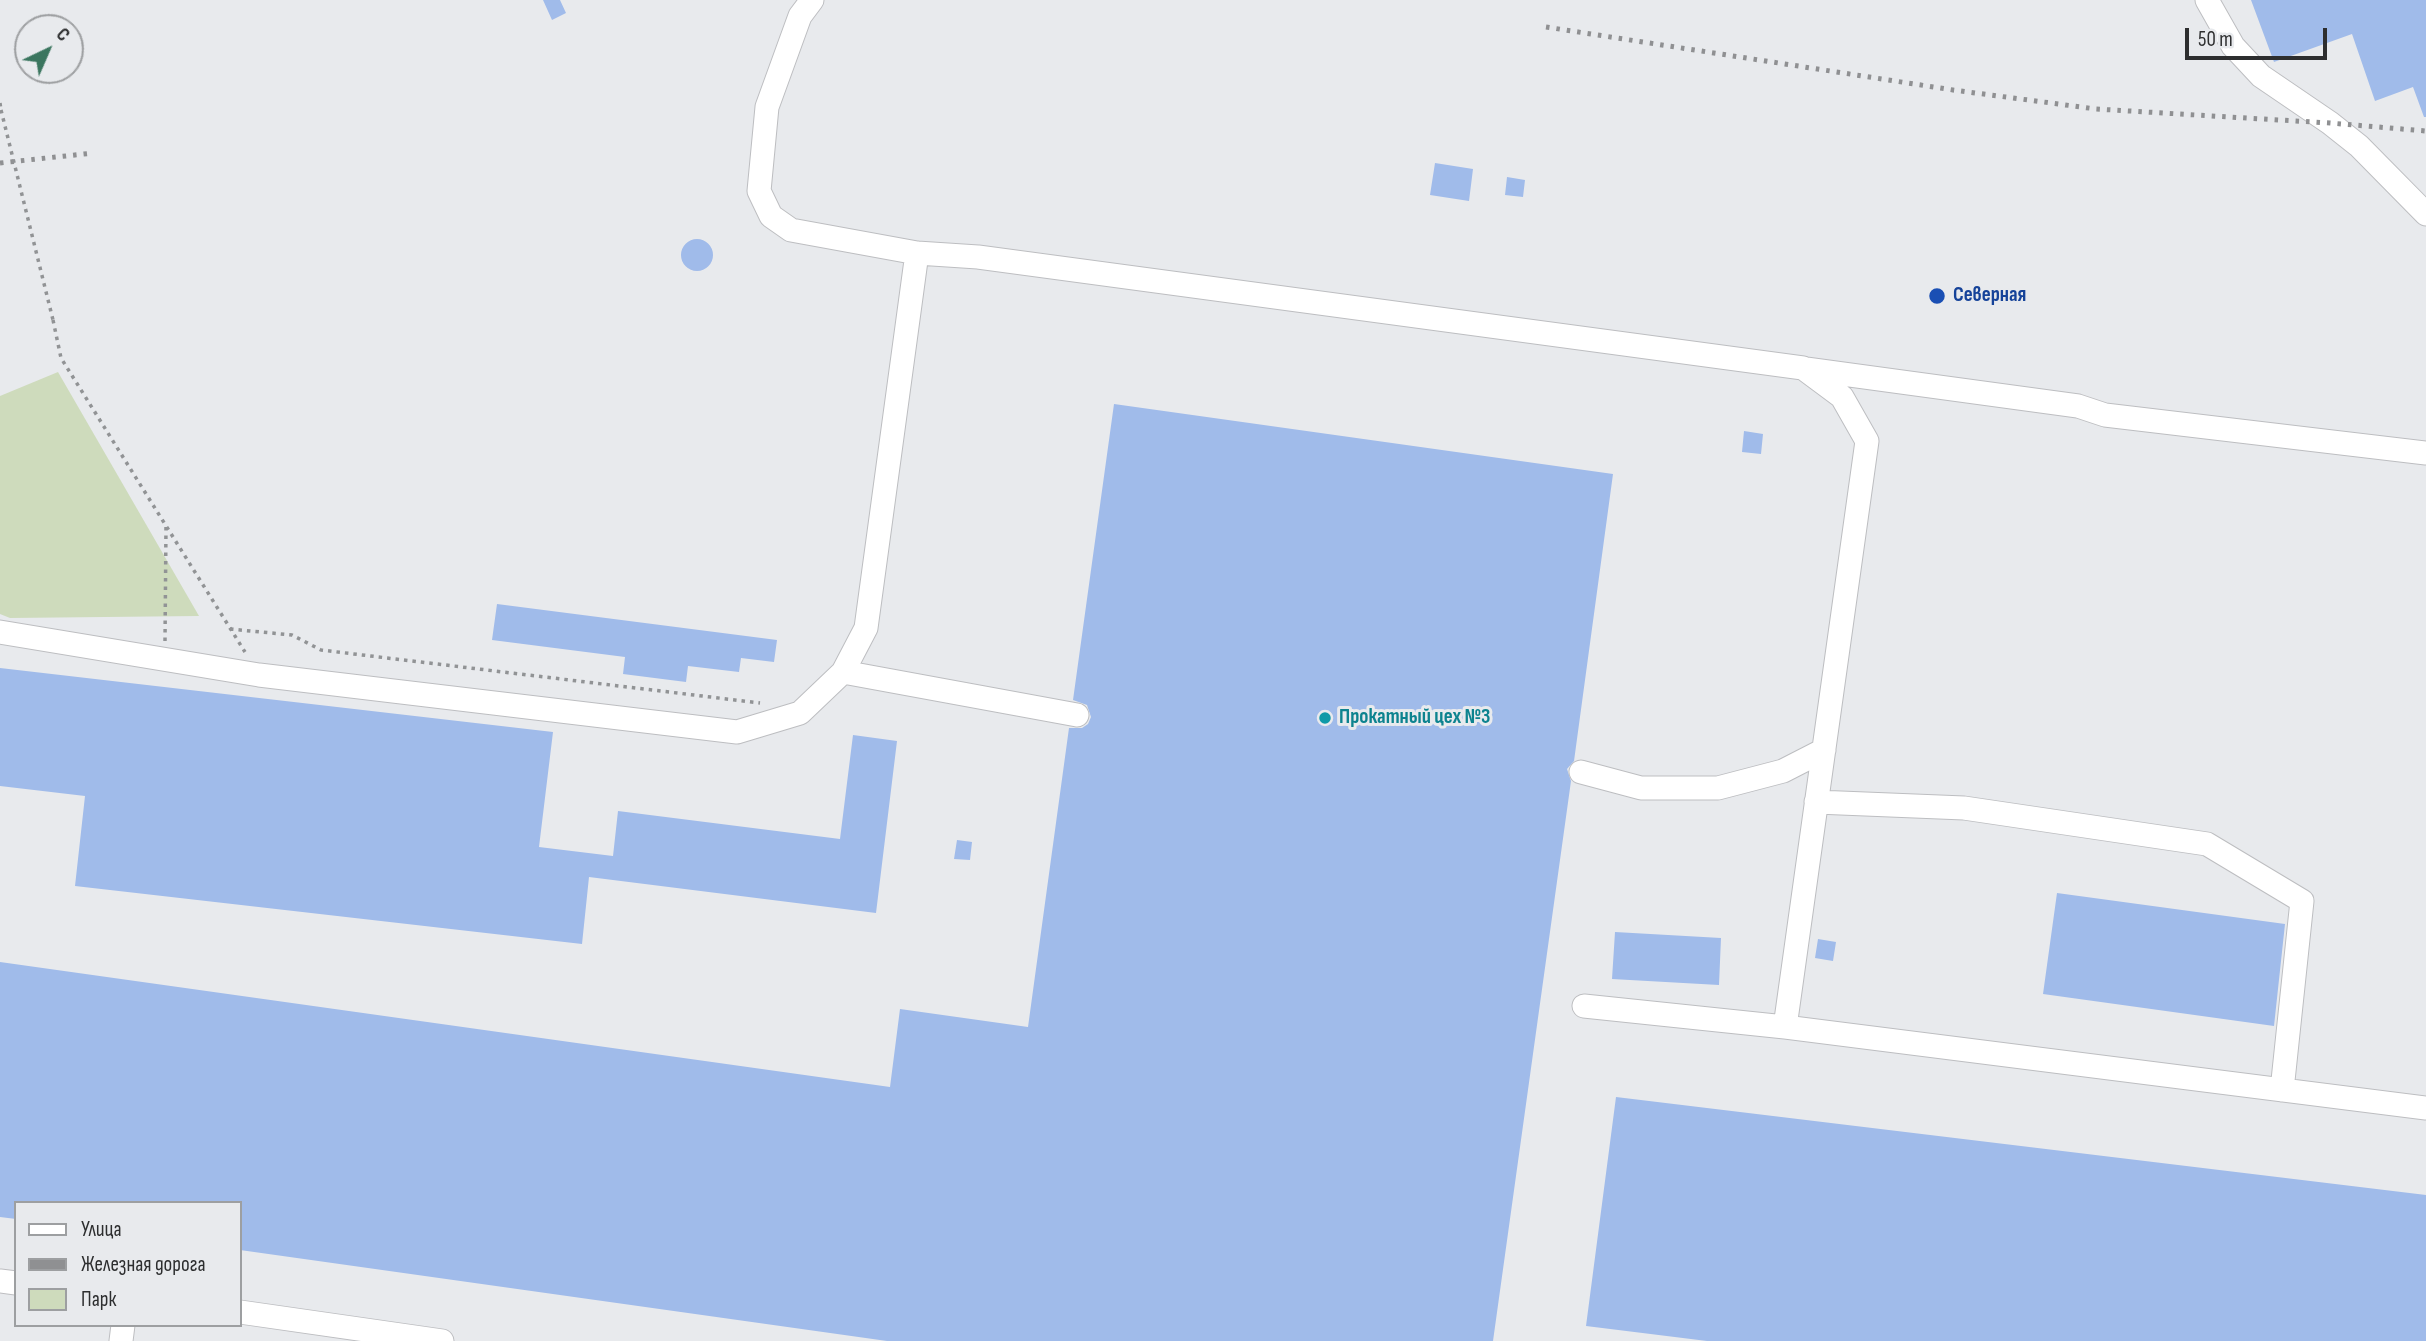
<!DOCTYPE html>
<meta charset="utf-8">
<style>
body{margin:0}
#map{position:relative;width:2426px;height:1341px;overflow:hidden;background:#e8eaed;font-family:"Sofia Sans Condensed",sans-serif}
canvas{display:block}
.legend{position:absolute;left:14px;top:1201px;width:228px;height:126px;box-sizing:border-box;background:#e8eaed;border:2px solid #9d9fa1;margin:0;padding:9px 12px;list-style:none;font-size:21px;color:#2d2e2f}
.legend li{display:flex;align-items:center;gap:14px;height:35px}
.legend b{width:35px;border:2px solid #9d9fa1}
.north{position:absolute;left:14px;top:14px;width:70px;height:70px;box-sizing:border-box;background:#e8eaed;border:2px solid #9d9fa1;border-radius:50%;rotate:44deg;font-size:19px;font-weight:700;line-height:28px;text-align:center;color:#2d2e2f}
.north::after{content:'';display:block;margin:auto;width:24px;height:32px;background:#3b765f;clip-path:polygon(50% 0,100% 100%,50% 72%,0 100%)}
.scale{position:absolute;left:2185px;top:28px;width:142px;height:32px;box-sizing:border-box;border:4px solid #2d2e2f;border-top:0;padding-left:9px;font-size:21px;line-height:24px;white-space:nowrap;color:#2d2e2f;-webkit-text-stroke:5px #e8eaed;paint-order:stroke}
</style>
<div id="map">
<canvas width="2426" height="1341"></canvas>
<ul class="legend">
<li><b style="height:9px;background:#fff"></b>Улица</li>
<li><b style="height:9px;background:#8f9092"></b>Железная дорога</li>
<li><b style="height:19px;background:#cedbbc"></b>Парк</li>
</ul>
<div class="north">С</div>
<div class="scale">50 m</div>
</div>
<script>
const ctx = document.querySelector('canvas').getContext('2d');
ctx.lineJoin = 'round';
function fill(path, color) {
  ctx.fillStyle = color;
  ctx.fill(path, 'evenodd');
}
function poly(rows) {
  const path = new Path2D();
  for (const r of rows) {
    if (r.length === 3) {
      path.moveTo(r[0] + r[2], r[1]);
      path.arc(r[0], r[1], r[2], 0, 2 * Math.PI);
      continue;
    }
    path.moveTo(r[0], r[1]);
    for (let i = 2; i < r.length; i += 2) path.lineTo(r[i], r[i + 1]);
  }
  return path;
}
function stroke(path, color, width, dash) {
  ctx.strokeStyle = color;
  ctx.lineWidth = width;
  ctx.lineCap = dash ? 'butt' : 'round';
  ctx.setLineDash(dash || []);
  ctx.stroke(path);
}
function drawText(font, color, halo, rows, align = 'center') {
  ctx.font = font + ' "Sofia Sans Condensed",sans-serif';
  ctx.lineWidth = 6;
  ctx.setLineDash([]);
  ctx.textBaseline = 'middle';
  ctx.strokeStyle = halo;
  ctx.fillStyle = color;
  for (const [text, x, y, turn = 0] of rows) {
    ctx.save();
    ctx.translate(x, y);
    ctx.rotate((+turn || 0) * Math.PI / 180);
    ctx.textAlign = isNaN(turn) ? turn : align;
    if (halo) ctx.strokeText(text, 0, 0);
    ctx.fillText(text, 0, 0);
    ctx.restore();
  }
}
const green = poly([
 [58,372,199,616,10,618,0,614,0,396]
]);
const building = poly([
 [543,0,560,0,566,13,552,20],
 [2251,0,2426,0,2426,117,2424,117,2413,87,2375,101,2352,34,2274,62],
 [1435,163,1473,169,1469,201,1430,195],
 [1507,177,1525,180,1523,197,1505,195],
 [697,255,16],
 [1114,404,1613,474,1574,761,1567,769,1571,781,1493,1341,887,1341,240,1250,240,1203,16,1203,16,1219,0,1217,0,962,890,1087,900,1009,1028,1027,1069,728,1082,728,1088,724,1091,717,1087,705,1073,700],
 [1744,431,1763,434,1761,454,1742,452],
 [497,604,777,640,774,662,741,658,739,672,688,666,686,682,623,674,625,657,492,640],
 [0,668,553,732,539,847,613,856,618,811,840,839,853,735,897,741,876,913,589,877,582,944,75,886,85,796,0,786],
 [957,840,972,842,970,860,954,859],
 [2057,893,2285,924,2274,1026,2043,994],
 [1615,932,1721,938,1719,985,1612,979],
 [1818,939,1836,942,1833,961,1815,958],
 [1616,1097,2426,1195,2426,1341,1707,1341,1586,1326]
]);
const path = poly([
 [0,103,1,110],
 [53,320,61,358,245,652],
 [230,629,292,635,321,650,760,703],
 [165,641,166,526]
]);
const minor = poly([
 [812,0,800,16,767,107,759,191,771,216,791,230,917,253,978,257,1803,368,1842,397,1867,441,1785,1027],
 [2207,0,2233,46,2261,76,2330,123,2359,146,2426,214],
 [1806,369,2078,406,2105,415,2426,453],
 [0,632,259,675,737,732,800,713,843,672,866,628,917,253],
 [843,672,1077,715],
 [1581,772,1641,788,1718,788,1783,771,1824,750],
 [1816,802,1964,808,2207,844,2302,901,2282,1090],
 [1584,1006,1785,1027,2426,1108],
 [0,1281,16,1283],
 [240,1312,442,1341],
 [121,1341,123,1325]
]);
const rail = poly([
 [1546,27,1953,90,2096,109,2330,123,2426,131],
 [0,163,93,153]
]);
const pathBridge = poly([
 [1,110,53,320]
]);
const markers = [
 [1937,296,9,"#1a4fb4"],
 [1325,718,7,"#0f9aa8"]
];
const transitNames = [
 ["Северная",1953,296]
];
const cultureNames = [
 ["Прокатный цех №3",1339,718]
];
fill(green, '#cedbbc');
fill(building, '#a0bbea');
stroke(minor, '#bdbec1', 25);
stroke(path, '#919395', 3.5, [3.5, 5]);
stroke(minor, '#fff', 23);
stroke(rail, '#8f9092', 5, [3.5, 7]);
stroke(pathBridge, '#919395', 3.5, [3.5, 5]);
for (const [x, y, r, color] of markers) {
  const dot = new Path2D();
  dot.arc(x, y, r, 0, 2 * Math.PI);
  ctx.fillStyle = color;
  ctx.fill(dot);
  stroke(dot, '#e8eaed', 2.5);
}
drawText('bold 21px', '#164399', '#e8eaed', transitNames, 'left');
drawText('bold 21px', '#0d838f', '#e8eaed', cultureNames, 'left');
</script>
